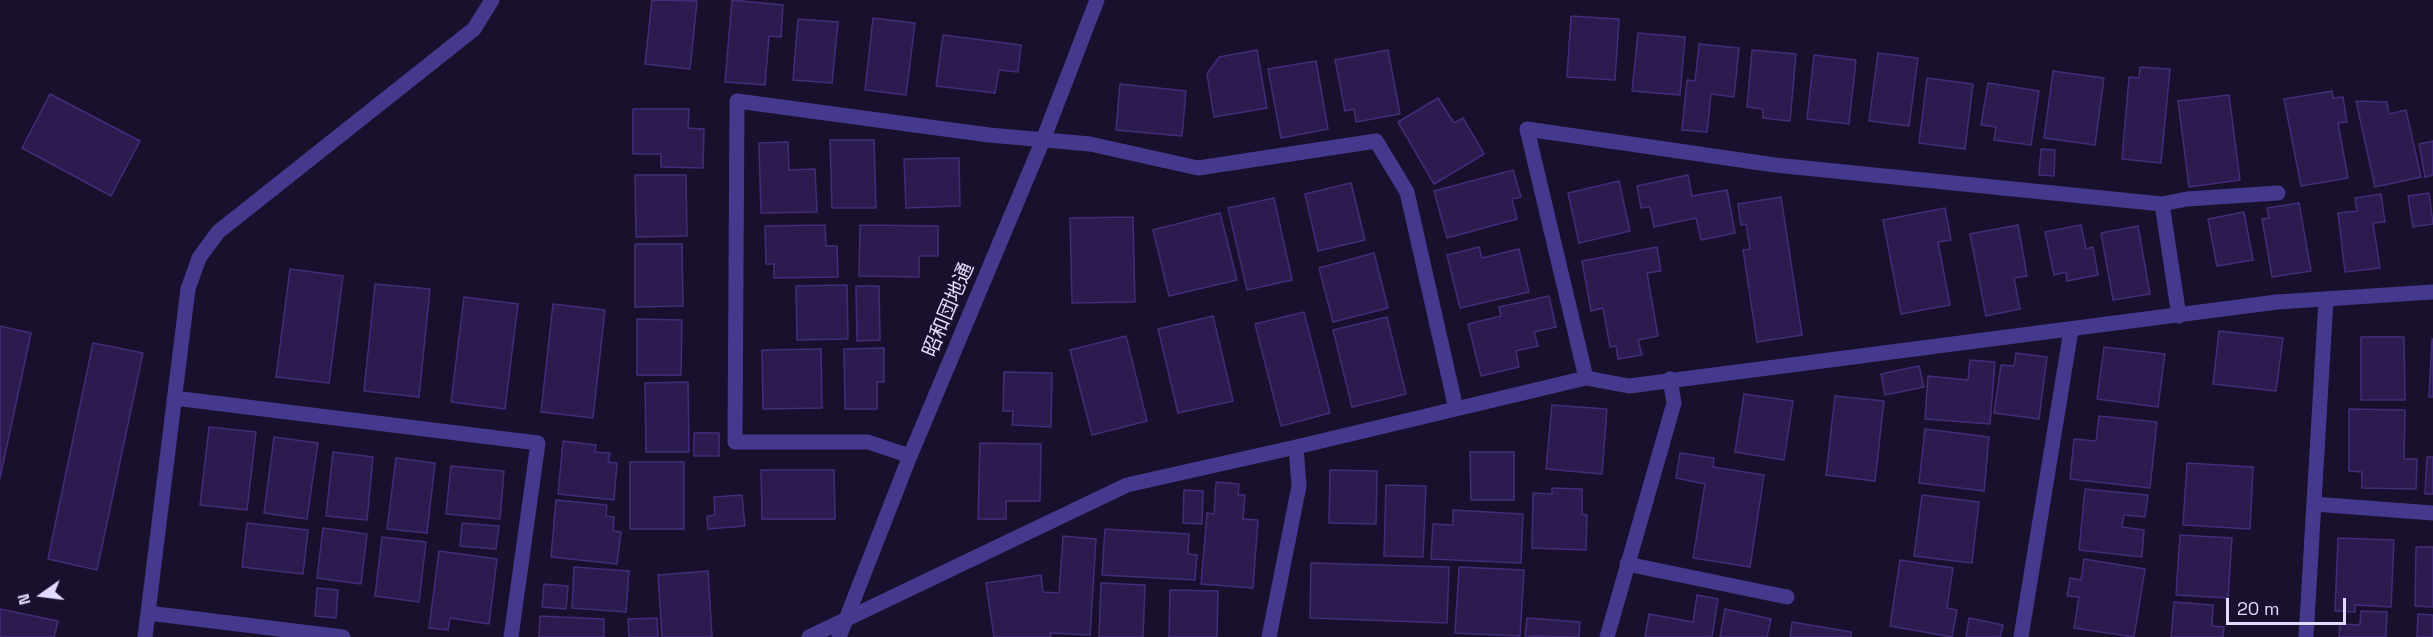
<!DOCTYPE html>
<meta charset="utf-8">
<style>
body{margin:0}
#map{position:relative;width:2433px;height:637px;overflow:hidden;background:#18102c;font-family:"Space Grotesk",sans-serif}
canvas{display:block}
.north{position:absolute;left:12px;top:565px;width:60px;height:60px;-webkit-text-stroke:4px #18102c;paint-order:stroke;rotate:256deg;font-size:16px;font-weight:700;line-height:24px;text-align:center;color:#e3dbff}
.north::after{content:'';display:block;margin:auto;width:21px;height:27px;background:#e3dbff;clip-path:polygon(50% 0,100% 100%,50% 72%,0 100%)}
.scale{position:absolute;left:2226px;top:598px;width:120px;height:27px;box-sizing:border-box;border:3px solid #e3dbff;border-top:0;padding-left:8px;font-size:18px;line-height:21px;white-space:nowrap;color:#e3dbff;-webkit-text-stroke:4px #18102c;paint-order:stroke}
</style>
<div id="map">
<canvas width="2433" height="637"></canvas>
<div class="north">N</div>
<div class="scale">20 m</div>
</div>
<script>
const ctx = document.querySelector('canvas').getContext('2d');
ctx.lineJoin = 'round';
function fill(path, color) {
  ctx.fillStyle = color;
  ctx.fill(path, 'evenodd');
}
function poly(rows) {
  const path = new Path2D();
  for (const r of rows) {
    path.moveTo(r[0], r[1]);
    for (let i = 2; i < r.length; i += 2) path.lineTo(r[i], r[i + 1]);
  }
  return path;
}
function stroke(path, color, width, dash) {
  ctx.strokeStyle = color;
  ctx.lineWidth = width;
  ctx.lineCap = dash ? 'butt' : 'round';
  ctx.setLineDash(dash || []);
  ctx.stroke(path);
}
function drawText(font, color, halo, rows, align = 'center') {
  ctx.font = font + ' "Space Grotesk","Noto Sans JP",sans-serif';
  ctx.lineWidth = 5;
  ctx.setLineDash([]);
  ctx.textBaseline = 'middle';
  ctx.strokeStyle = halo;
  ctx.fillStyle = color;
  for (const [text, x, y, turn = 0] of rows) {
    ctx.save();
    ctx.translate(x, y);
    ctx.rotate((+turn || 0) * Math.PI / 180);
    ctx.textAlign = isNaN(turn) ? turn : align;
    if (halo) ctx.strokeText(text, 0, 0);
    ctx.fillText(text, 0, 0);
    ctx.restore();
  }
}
const building = poly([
 [652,0,697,1,690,69,645,64,652,0],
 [732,0,783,5,781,37,769,36,765,85,725,82,732,0],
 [1571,16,1619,19,1615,80,1567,77,1571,16],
 [873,18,915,23,906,95,865,90,873,18],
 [798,19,838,22,832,83,793,80,798,19],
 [1638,33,1685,37,1680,95,1632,91,1638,33],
 [943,35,1021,45,1018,72,999,70,995,93,936,86,943,35],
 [1699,44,1739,48,1734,97,1711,94,1707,132,1682,130,1687,80,1695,81,1699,44],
 [1257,50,1267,108,1214,117,1207,74,1219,57,1257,50],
 [1388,50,1400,114,1356,122,1354,109,1345,111,1335,60,1388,50],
 [1752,50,1796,54,1790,121,1763,118,1763,109,1747,107,1752,50],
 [1878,53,1918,58,1909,126,1869,121,1878,53],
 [1814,55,1856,60,1849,124,1807,119,1814,55],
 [1316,61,1328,129,1281,138,1268,69,1316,61],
 [2140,67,2170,69,2161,163,2122,159,2129,77,2139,78,2140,67],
 [2053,71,2104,78,2095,145,2044,138,2053,71],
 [1927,78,1973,84,1965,149,1919,143,1927,78],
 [1988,83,2039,91,2031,145,1994,140,1996,127,1981,125,1988,83],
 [1120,84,1186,91,1182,136,1116,130,1120,84],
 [2332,91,2333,98,2343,97,2347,122,2338,123,2348,178,2301,186,2284,99,2332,91],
 [50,94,140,141,111,196,22,148,50,94],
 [2229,95,2240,180,2189,187,2178,101,2229,95],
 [1438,98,1454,123,1463,118,1484,154,1434,184,1398,122,1438,98],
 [2356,101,2387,102,2389,114,2406,110,2421,177,2375,187,2356,101],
 [633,109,689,109,688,128,704,129,703,168,661,167,661,154,633,154,633,109],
 [830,140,874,140,876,208,832,208,830,140],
 [2433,141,2433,175,2425,177,2419,144,2433,141],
 [788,142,789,170,815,169,817,212,761,213,759,143,788,142],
 [2041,149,2055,150,2054,176,2039,175,2041,149],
 [959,158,960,206,906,208,904,159,959,158],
 [1513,170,1521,197,1512,199,1517,219,1447,238,1434,191,1513,170],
 [635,175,686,175,687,236,636,237,635,175],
 [1688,175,1692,196,1727,190,1735,233,1701,240,1696,218,1654,227,1650,207,1641,208,1637,186,1688,175],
 [1619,181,1630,231,1579,243,1568,193,1619,181],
 [1351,183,1365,240,1318,251,1305,194,1351,183],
 [2429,193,2433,224,2413,227,2408,196,2429,193],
 [2381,194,2385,222,2373,223,2380,268,2345,272,2338,213,2357,211,2355,198,2381,194],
 [1781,197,1802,335,1757,342,1743,250,1750,249,1746,224,1741,225,1738,204,1781,197],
 [1274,198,1292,280,1247,290,1228,208,1274,198],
 [2299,203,2311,271,2272,277,2262,219,2269,218,2267,208,2299,203],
 [1945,208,1951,240,1938,242,1950,305,1901,314,1883,220,1945,208],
 [2244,212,2253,260,2217,266,2208,219,2244,212],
 [1220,213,1237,280,1169,296,1153,230,1220,213],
 [1133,217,1135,302,1072,303,1070,218,1133,217],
 [825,225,826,246,837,246,838,277,774,278,774,264,766,264,765,226,825,225],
 [860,225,938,226,938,256,919,256,919,277,859,276,860,225],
 [2018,225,2027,276,2014,278,2020,309,1986,316,1970,234,2018,225],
 [2081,225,2086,249,2093,247,2098,275,2067,281,2066,272,2054,275,2045,232,2081,225],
 [2138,226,2150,294,2113,300,2101,233,2138,226],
 [635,244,682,244,683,306,635,307,635,244],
 [1479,247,1482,258,1519,249,1529,292,1460,308,1447,255,1479,247],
 [1657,247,1661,271,1647,273,1658,336,1638,340,1642,355,1618,359,1616,346,1610,347,1603,308,1591,311,1582,261,1657,247],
 [1374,253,1388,308,1333,322,1319,268,1374,253],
 [290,269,343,276,329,383,276,377,290,269],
 [375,284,430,289,419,397,364,391,375,284],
 [847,285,848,339,797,340,796,286,847,285],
 [856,286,879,286,880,340,857,341,856,286],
 [1549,296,1556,327,1534,332,1538,346,1516,351,1519,367,1481,376,1468,324,1501,316,1499,307,1549,296],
 [464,297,518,304,505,409,451,402,464,297],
 [553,304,605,310,593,418,541,412,553,304],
 [1304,312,1330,413,1281,426,1255,324,1304,312],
 [1213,316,1233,401,1178,413,1158,329,1213,316],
 [1387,317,1406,394,1352,407,1333,330,1387,317],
 [637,319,682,320,681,375,637,375,637,319],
 [0,326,31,333,0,478,0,326],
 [2219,331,2283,338,2276,391,2213,384,2219,331],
 [1126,336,1147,421,1092,435,1070,350,1126,336],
 [2361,337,2404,337,2405,400,2361,400,2361,337],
 [2432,339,2433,339,2433,397,2429,397,2432,339],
 [93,343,143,353,97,570,48,559,93,343],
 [2104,347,2165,354,2158,407,2097,399,2104,347],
 [884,348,884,382,877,382,877,409,845,409,844,349,884,348],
 [821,349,822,408,763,409,762,350,821,349],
 [2016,353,2047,357,2039,419,1994,413,2001,365,2014,366,2016,353],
 [1970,360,1995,362,1990,424,1925,419,1928,376,1968,380,1970,360],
 [1919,366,1924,387,1885,395,1881,374,1919,366],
 [1004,372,1052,373,1051,427,1012,425,1013,411,1003,411,1004,372],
 [688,382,689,452,646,452,645,383,688,382],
 [1744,394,1793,401,1784,460,1735,452,1744,394],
 [1835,396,1884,401,1875,481,1826,475,1835,396],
 [1552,405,1607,409,1602,474,1546,469,1552,405],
 [2349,409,2405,410,2404,459,2417,459,2416,489,2362,488,2362,472,2349,471,2349,409],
 [2099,416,2157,422,2150,488,2070,479,2074,439,2096,441,2099,416],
 [209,427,256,432,247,510,200,505,209,427],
 [1925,429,1989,437,1984,491,1919,483,1925,429],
 [694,433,719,433,719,456,694,456,694,433],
 [274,437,318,443,307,519,264,513,274,437],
 [563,441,596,445,595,452,610,453,608,462,617,463,614,500,558,494,563,441],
 [980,443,1041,444,1040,501,1006,501,1006,519,978,519,980,443],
 [333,452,373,457,367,520,326,516,333,452],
 [1470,452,1514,452,1514,500,1471,500,1470,452],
 [1680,453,1714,458,1713,467,1764,475,1750,567,1693,558,1705,484,1676,478,1680,453],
 [2427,457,2433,457,2433,494,2425,494,2427,457],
 [396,458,435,463,427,533,387,529,396,458],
 [630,462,684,462,684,529,630,529,630,462],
 [2187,463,2253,467,2250,529,2183,525,2187,463],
 [451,466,504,471,500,519,446,514,451,466],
 [761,470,834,470,835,519,762,519,761,470],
 [1330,470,1377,471,1376,524,1329,523,1330,470],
 [1216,482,1239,484,1238,495,1245,495,1243,519,1258,520,1253,588,1201,584,1207,513,1214,514,1216,482],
 [1386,485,1426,486,1423,557,1384,556,1386,485],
 [1552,488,1582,489,1582,514,1587,515,1586,550,1532,548,1533,493,1552,494,1552,488],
 [2085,489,2148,495,2145,517,2124,515,2122,527,2144,530,2142,557,2079,550,2085,489],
 [1184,490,1203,491,1202,524,1183,523,1184,490],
 [742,495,745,526,708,529,707,516,715,515,714,497,742,495],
 [1922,495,1979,502,1972,563,1914,556,1922,495],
 [556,500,607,505,606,516,614,517,613,531,621,532,617,564,551,557,556,500],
 [1453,510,1523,514,1521,563,1431,559,1433,524,1453,525,1453,510],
 [247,523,308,530,303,574,242,567,247,523],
 [462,523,499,526,496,549,460,546,462,523],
 [323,528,367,534,361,584,317,578,323,528],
 [1105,529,1189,534,1188,554,1197,555,1195,580,1102,575,1105,529],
 [2180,535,2232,538,2228,598,2176,595,2180,535],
 [1063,536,1096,539,1090,635,1050,633,1051,637,994,637,986,583,1041,575,1043,592,1059,593,1063,536],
 [382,537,426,542,419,602,375,596,382,537],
 [2338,538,2394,540,2391,607,2355,605,2355,612,2335,611,2338,538],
 [2416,547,2433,547,2433,607,2415,606,2416,547],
 [439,551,497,559,489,624,450,618,448,630,429,628,439,551],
 [2084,559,2145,569,2134,637,2074,628,2079,597,2067,596,2070,578,2081,580,2084,559],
 [1900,560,1953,568,1947,608,1957,610,1952,637,1890,626,1900,560],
 [1311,563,1449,567,1447,623,1310,618,1311,563],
 [574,567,629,571,626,612,572,608,574,567],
 [1459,567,1524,570,1520,636,1455,633,1459,567],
 [708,571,712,637,662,637,658,575,708,571],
 [1101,583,1145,585,1143,637,1099,637,1101,583],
 [544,584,568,586,566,609,542,607,544,584],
 [317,588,338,590,336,618,315,616,317,588],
 [1170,590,1218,591,1217,637,1169,637,1170,590],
 [1697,595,1718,599,1712,637,1645,637,1649,614,1693,622,1697,595],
 [2174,602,2213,605,2212,626,2224,627,2223,637,2171,637,2174,602],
 [0,609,58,621,54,637,0,637,0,609],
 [1725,609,1771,619,1767,637,1720,637,1725,609],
 [2361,611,2387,612,2386,637,2339,637,2340,624,2360,625,2361,611],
 [2418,614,2433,615,2433,637,2417,637,2418,614],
 [540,616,604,619,604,637,539,637,540,616],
 [657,618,658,637,629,637,628,619,657,618],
 [1527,618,1580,622,1579,637,1525,636,1527,618],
 [1969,618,2003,625,2000,637,1966,637,1969,618],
 [1792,622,1851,632,1851,637,1790,637,1792,622]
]);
const service = poly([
 [1627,564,1787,597]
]);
const minor = poly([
 [2162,204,2187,199,2278,193],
 [1586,378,1527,129,1775,165,2162,204,2179,316],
 [174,398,538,443,511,637],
 [910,456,868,442,735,442,737,101,989,135,1090,144,1198,168,1376,141,1407,192,1456,409],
 [2314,504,2433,513],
 [148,613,343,637],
 [145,637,188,289,199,258,218,232,474,29,492,0],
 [809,637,1127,485,1296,447,1586,378,1629,386,2277,302,2433,292],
 [1269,637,1299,486,1296,447],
 [1607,637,1674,403,1670,379],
 [2021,637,2071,330],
 [2306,637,2326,300]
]);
const tertiary = poly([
 [839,637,910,456,1043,140,1097,0]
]);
const streetNames = [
 ["昭和団地通",949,310,-67]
];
fill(building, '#2b1b4e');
stroke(building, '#442c7b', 1.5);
stroke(service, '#45398d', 15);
stroke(minor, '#45398d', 15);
stroke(tertiary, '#45398d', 15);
drawText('20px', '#e3dbff', '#18102c', streetNames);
</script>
